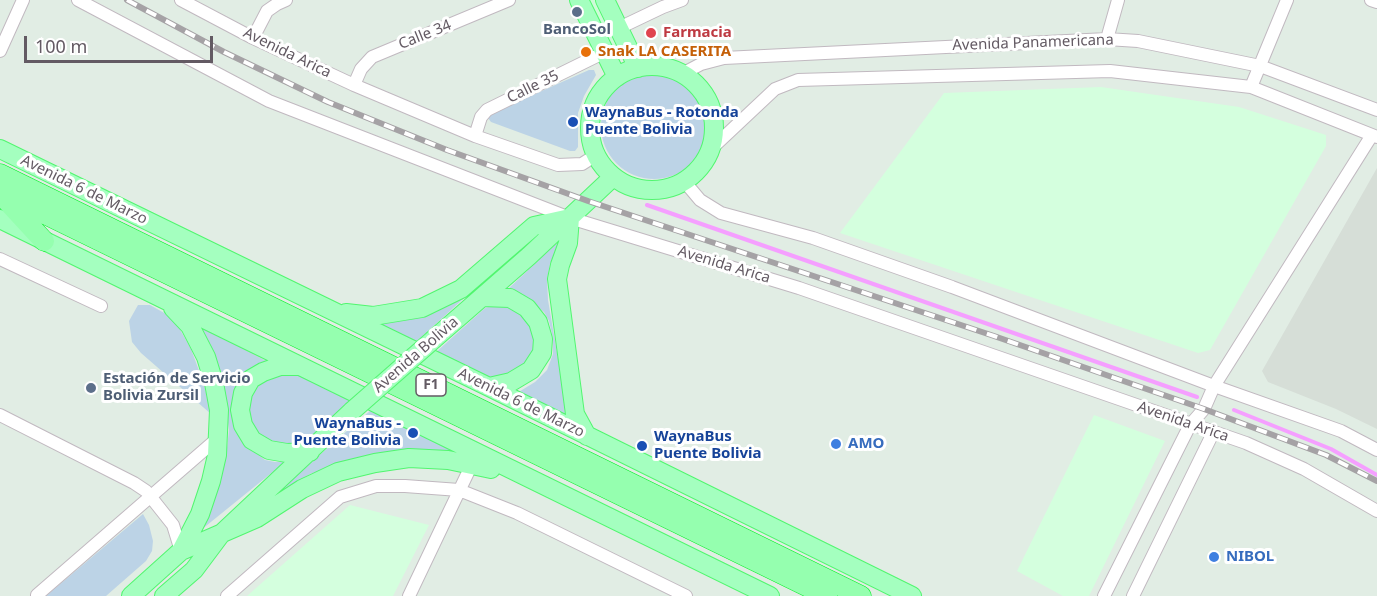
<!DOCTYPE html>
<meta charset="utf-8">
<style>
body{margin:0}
#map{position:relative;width:1377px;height:596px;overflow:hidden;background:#e1ede4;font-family:"Noto Sans",sans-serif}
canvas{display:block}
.scale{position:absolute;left:24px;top:36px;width:189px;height:27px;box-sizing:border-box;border:3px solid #635a63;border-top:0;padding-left:8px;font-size:18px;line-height:21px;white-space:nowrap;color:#635a63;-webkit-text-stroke:4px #fff;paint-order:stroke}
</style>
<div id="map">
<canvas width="1377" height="596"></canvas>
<div class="scale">100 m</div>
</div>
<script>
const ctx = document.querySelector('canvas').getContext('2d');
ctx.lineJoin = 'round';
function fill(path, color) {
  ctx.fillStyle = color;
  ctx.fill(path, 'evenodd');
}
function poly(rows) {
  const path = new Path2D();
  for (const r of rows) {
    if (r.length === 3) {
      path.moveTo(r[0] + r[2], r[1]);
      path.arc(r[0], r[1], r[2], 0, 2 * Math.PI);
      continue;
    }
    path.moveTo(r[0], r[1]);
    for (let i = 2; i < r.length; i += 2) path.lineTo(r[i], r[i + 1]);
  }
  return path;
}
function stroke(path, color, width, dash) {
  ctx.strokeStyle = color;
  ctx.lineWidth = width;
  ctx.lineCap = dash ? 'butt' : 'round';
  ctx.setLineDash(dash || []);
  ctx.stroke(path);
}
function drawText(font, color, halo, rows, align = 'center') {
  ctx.font = font + ' "Noto Sans",sans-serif';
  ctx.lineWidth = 6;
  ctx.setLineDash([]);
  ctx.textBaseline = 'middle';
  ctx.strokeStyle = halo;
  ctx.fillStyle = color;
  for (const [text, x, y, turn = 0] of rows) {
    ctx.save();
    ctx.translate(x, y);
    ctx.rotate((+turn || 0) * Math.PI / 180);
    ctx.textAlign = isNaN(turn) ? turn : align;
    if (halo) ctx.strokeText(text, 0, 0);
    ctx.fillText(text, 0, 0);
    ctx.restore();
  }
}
const commercial = poly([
 [1101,87,1239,107,1326,135,1326,146,1210,350,1198,353,840,233,944,93],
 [1094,415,1165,441,1089,596,1063,596,1017,571],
 [350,505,429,525,393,596,247,596]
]);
const industrial = poly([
 [1377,168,1377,429,1336,409,1268,382,1262,371]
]);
const green = poly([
 [589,70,594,70,596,75,584,96,578,113,578,147,575,151,570,151,491,122,488,118,490,114],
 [654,126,53],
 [559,241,550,264,547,279,548,300,568,417,517,393,535,382,547,370,553,354,553,338,549,321,544,312,522,295,507,290],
 [520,247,415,343,374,323,397,320],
 [497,304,507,305,521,312,529,322,535,340,534,354,526,367,493,379,435,353,485,308],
 [138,305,150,305,166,314,177,324,191,349,204,384,211,414,141,353,132,342,129,321],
 [196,324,270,363,248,375,243,442,265,460,275,462,285,462,201,530,209,516,220,483,226,457,229,430,222,378,215,356],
 [290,373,299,375,353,398,308,440,294,445,278,447,257,435,250,424,248,398,254,387,271,376],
 [372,409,464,455,348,461,310,474,273,496],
 [143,514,149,525,153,541,152,551,146,561,106,596,46,596]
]);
const sand = poly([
 [583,0,596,0,622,55,612,60]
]);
const stream = poly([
 [647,205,1197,397],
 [1234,410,1331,449,1377,475]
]);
const minor = poly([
 [78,0,269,101,570,218,799,288,1246,443,1304,469,1377,511],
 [181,0,253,38,354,85,475,136,558,165,582,164,596,155],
 [1371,0,1377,2],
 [619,28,663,7,682,0],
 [253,38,267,11,277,4,286,0],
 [1107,39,1118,0],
 [0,51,23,0],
 [682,74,701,64,724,58,1107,39,1138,41,1260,66,1377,110],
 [354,85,361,69,372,57,509,0],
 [1251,87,1287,0],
 [475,136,481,117,487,110,605,52],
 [709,151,775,89,798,80,1110,71,1251,87,1377,137],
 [684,181,700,200,721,213,813,238,952,287,1214,386,1341,431,1377,450],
 [0,259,101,306],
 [0,415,134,483,146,491,173,525,181,551],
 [37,595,218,438],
 [227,596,340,497,376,486,405,486,459,490,517,513,686,596],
 [409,596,472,464],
 [1104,596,1190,425,1204,409,1214,386,1372,135],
 [1133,596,1213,433]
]);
const primary = poly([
 [579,0,617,77],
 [605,0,638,68],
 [652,128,62],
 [0,149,489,387,912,596],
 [570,218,568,243,560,265,557,279,575,414,587,436],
 [0,219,770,596],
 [482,297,510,298,527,308,538,322,543,339,542,353,531,370,511,382,489,387],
 [173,308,190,326,206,357,214,383,219,410,217,455,211,481,200,514,181,551],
 [346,313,373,316,422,308,461,289,534,226,570,218],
 [434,339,529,256,613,177],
 [299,366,280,366,263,372,251,379,243,393,240,410,243,425,252,440,269,450,287,453,310,452],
 [131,596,181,551,257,518,302,489,338,472,375,463,409,458,448,460,491,469],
 [164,596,194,570,221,534,352,411]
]);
const trunk = poly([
 [0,174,861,596],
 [0,192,827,596],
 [8,202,44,241]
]);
const rail = poly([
 [127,0,224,52,328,102,447,150,588,201,994,336,1204,409,1326,455,1377,481]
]);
const primaryBridge = poly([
 [352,411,434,339]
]);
const markers = [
 [577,12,6,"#5c6f8a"],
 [651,33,6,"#e0444e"],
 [586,52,6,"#e8710a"],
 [573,122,6,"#1a4fb4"],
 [91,388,6,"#5c6f8a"],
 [413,433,6,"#1a4fb4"],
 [836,444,6,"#3f7fe0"],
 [642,446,6,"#1a4fb4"],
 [1214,557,6,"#3f7fe0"]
];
const shields = [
 [431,385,30]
];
const shieldNames = [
 ["F1",431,385]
];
const serviceNames = [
 ["BancoSol",577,30],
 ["Estación de Servicio",103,379,"left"],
 ["Bolivia Zursil",103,396,"left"]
];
const healthNames = [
 ["Farmacia",663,33]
];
const streetNames = [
 ["Calle 34",425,35,-22],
 ["Avenida Panamericana",1033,43,-2],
 ["Avenida Arica",287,53,26],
 ["Calle 35",533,87,-26],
 ["Avenida 6 de Marzo",84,190,26],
 ["Avenida Arica",724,265,17],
 ["Avenida Bolivia",416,355,-41],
 ["Avenida 6 de Marzo",521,403,26],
 ["Avenida Arica",1183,422,19]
];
const foodNames = [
 ["Snak LA CASERITA",598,52]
];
const transitNames = [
 ["WaynaBus - Rotonda",585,113],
 ["Puente Bolivia",585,130],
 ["WaynaBus -",401,424,"right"],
 ["Puente Bolivia",401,441,"right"],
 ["WaynaBus",654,437],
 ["Puente Bolivia",654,454]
];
const shopNames = [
 ["AMO",848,444],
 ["NIBOL",1226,557]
];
fill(commercial, '#d4ffde');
fill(industrial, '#d6ded7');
fill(green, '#bcd3e6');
fill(sand, '#cefbd8');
stroke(stream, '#f59fff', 4);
stroke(minor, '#c1b9c0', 14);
stroke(primary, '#51f66f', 20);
stroke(trunk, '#00ee23', 21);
stroke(minor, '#fff', 12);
stroke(primary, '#a4ffbf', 18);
stroke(trunk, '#95ffaf', 20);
stroke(rail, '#a5a2a5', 6);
stroke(rail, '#fff', 4, [11]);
stroke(primaryBridge, '#51f66f', 20, []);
stroke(primaryBridge, '#a4ffbf', 18);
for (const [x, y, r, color] of markers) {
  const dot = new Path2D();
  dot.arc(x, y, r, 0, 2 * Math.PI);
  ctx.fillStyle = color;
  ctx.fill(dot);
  stroke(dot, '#fff', 2);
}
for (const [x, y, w] of shields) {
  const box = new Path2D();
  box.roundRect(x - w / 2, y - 11, w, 22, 4.5);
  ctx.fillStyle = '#fff';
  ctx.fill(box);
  stroke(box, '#635a63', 1.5);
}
drawText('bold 14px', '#635a63', null, shieldNames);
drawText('bold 15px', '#4e5e75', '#fff', serviceNames);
drawText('bold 15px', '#be3a42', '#fff', healthNames, 'left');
drawText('15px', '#635a63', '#fff', streetNames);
drawText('bold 15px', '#c56008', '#fff', foodNames, 'left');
drawText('bold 15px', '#164399', '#fff', transitNames, 'left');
drawText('bold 15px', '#366cbe', '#fff', shopNames, 'left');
</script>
